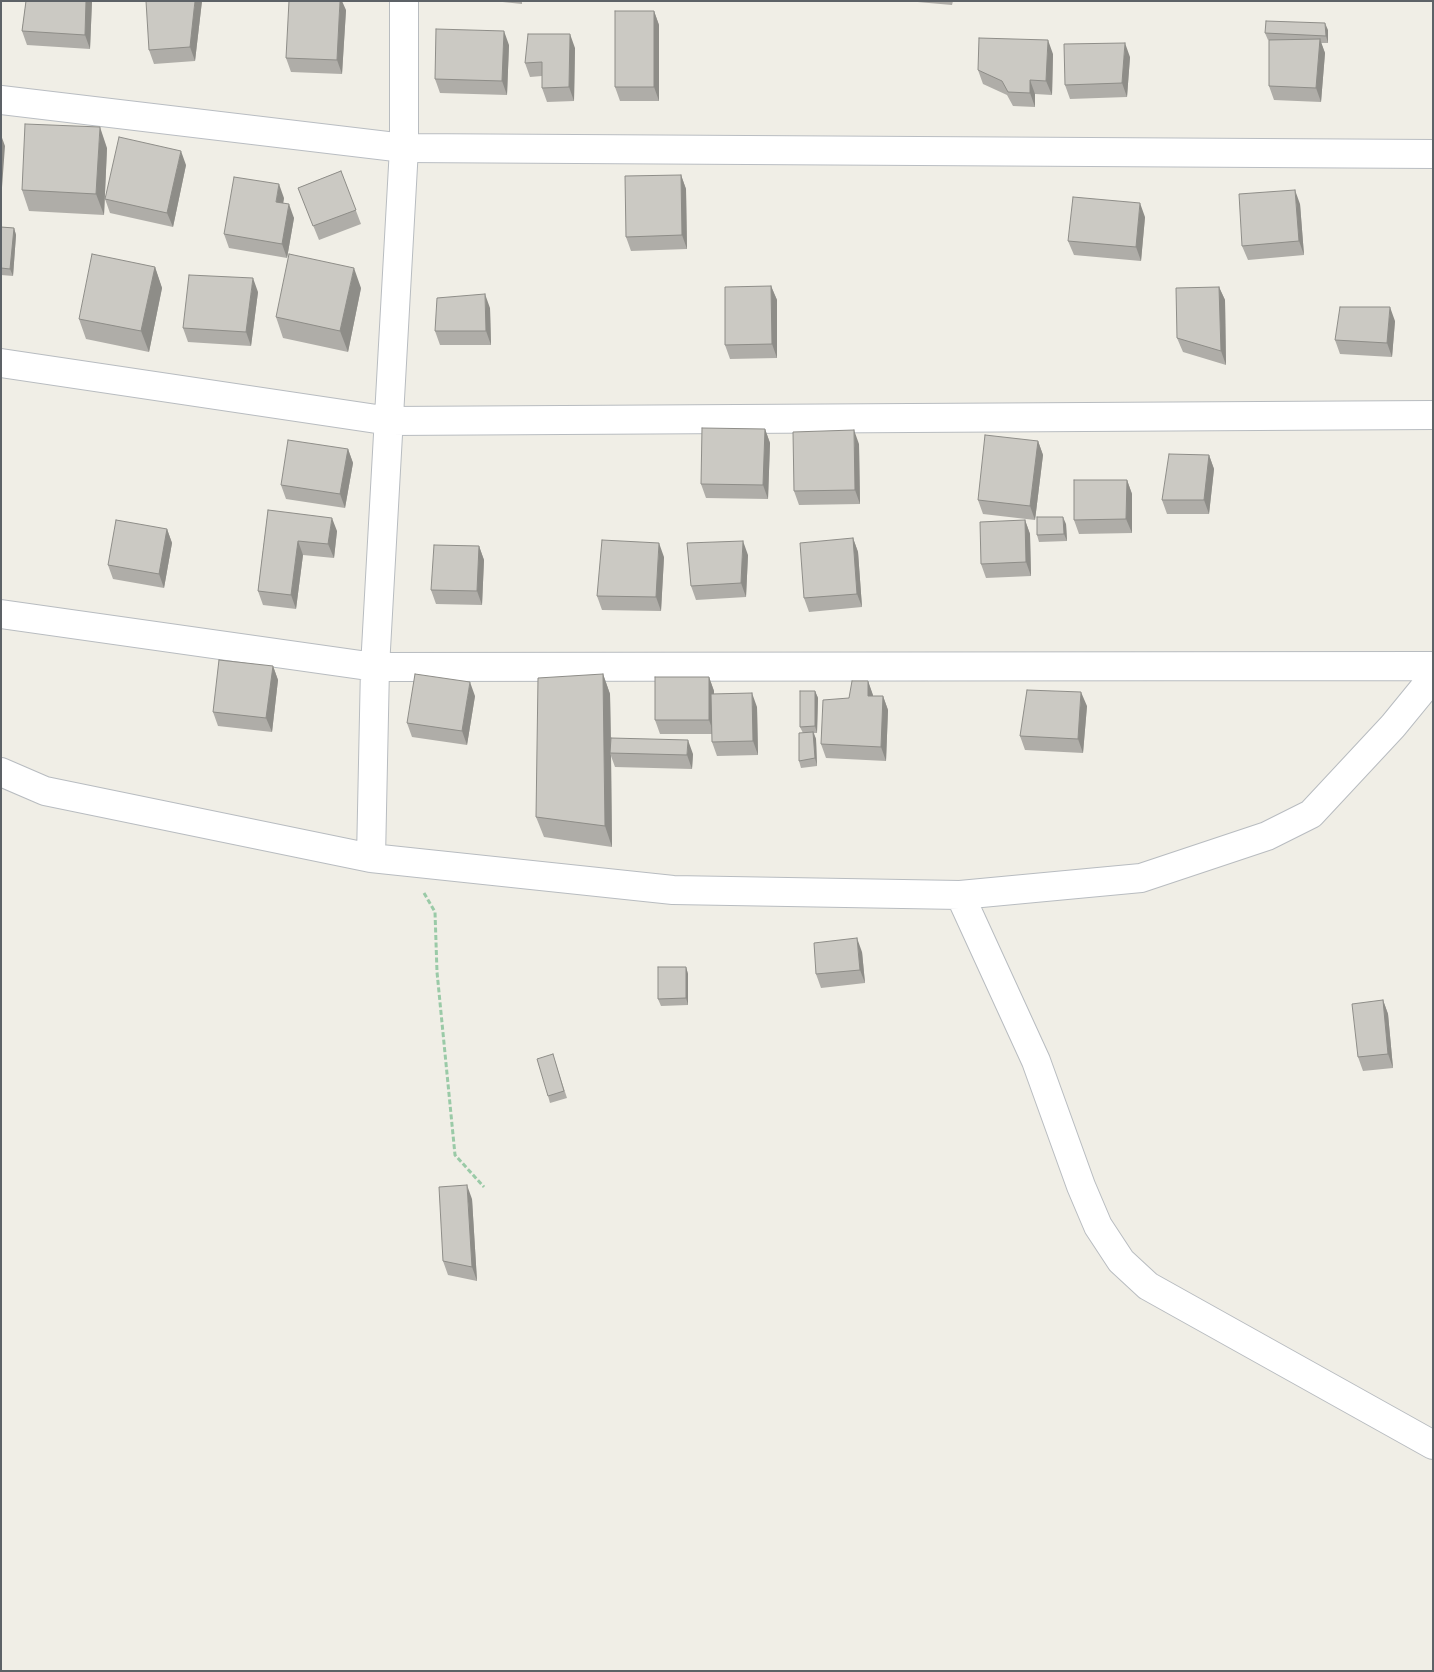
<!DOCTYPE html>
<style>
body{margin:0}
#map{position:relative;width:1434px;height:1672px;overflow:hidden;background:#f0eee6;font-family:"Space Grotesk",sans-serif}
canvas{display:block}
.frame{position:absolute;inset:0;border:2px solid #5d6267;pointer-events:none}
</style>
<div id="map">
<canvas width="1434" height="1672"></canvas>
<div class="frame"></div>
</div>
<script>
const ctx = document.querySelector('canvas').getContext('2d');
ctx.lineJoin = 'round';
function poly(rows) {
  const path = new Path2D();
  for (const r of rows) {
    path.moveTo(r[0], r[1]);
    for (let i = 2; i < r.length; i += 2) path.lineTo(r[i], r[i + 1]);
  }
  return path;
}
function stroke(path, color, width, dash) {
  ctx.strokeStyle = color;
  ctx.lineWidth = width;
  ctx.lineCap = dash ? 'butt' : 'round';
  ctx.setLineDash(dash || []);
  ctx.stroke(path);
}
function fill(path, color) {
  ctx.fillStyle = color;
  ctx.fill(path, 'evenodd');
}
const path = poly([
 [424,893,435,912,437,972,455,1155,484,1187]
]);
const street = poly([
 [1,363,390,421,1433,415],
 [1,614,375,667,1433,666],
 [1,772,45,791,371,858,673,890,960,895,1141,878,1267,836,1311,814,1393,726,1433,677],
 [371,858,375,667,404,148,404,1],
 [960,895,1036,1061,1081,1186,1098,1226,1121,1261,1148,1286,1433,1445]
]);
const secondary = poly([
 [1,100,404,148,1433,154]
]);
const wall = poly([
 [26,1,92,1,90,49,27,45,22,31],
 [202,1,195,61,154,64,149,50],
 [493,1,522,1,522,4],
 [906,1,953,1,952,5],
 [346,10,342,74,291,72,286,58],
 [654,11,659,25,659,101,620,101,615,87],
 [1328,30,1328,43,1321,43,1325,53,1321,102,1274,100,1269,86,1269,40,1268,40,1265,33],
 [509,45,507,95,440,93,435,79],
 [575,48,574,101,547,102,542,88,542,76,530,77,525,63],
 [1053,54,1052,95,1035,94,1035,107,1013,106,1007,95,983,84,978,70],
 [1130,57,1127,97,1070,99,1065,85],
 [107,148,104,215,29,211,22,190],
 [186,165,173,227,110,213,105,199],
 [341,171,361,224,319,240,298,188],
 [681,175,686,189,687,249,631,251,626,237],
 [284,198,283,203,294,218,287,258,229,248,224,234],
 [1300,204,1304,255,1248,260,1242,246],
 [1145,217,1141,261,1074,255,1068,241],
 [1,227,14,228,16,235,13,276,1,275],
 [155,267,162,288,149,352,86,339,79,319],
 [771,286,777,300,777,358,730,359,725,345],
 [1219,287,1225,300,1226,365,1183,352,1177,338],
 [361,288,348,352,283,338,276,317],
 [258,292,251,346,188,342,183,328],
 [490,308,491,345,440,345,435,331],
 [1395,321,1392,357,1340,354,1335,340],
 [765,429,770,443,768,499,706,498,701,484],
 [1038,441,1043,455,1035,520,983,514,978,500],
 [859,444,860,504,799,505,794,491],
 [348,449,353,463,345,508,286,499,281,485],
 [1209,455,1214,469,1209,514,1167,514,1162,500],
 [1127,480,1132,494,1132,533,1079,534,1074,520],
 [268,510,337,531,334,558,303,555,296,609,263,605,258,591],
 [1025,520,1030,534,1031,576,986,578,981,564],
 [1066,524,1067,541,1039,542,1037,535],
 [167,529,172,543,164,588,113,579,108,565],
 [853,538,858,552,862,607,809,612,804,598],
 [479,546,484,560,482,605,436,604,431,590],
 [748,555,746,597,696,600,691,586],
 [664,557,661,611,602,610,597,596],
 [273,666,278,680,272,732,218,726,213,712],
 [603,674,610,694,611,738,693,754,692,769,615,767,611,756,612,847,544,837,536,817],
 [709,677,714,691,714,694,757,707,758,755,717,756,712,742,712,734,660,734,655,720],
 [868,681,873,696,883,696,888,710,886,761,826,758,821,744,849,698],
 [815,691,818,698,817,733,814,733,816,739,817,766,801,768,799,761,803,733,800,727],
 [475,696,467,745,412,737,407,723],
 [1087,706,1083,753,1025,750,1020,736],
 [862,952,865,983,821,988,816,974],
 [686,967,688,974,688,1005,661,1006,658,999],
 [1383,1000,1388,1014,1393,1068,1363,1071,1358,1057],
 [555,1061,567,1098,550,1103,548,1096],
 [472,1199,477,1281,448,1275,443,1261]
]);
const shadedWall = poly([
 [86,1,92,1,90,49,85,35],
 [195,1,202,1,195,61,190,47],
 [340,1,342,1,346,10,342,74,337,60],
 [654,11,659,25,659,101,654,87],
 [1325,23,1328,30,1328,43,1326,36],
 [504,31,509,45,507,95,502,81],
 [570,34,575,48,574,101,569,87],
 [1320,39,1325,53,1321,102,1316,88],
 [1048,40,1053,54,1052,95,1046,81],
 [1125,43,1130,57,1127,97,1122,83],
 [1030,80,1035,94,1035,107,1030,93],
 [100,127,107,148,104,215,96,194],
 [1,135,5,146,1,201],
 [181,151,186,165,173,227,167,213],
 [681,175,686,189,687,249,682,235],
 [279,184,284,198,281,216,276,202],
 [1295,190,1300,204,1304,255,1299,241],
 [1140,203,1145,217,1141,261,1136,247],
 [289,204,294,218,287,258,282,244],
 [14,228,16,235,13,276,10,269],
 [155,267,162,288,149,352,141,331],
 [354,268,361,288,348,352,340,331],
 [253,278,258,292,251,346,246,332],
 [771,286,777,300,777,358,772,344],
 [1219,287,1225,300,1226,365,1221,351],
 [485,294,490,308,491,345,486,331],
 [1390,307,1395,321,1392,357,1387,343],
 [765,429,770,443,768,499,763,485],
 [854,430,859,444,860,504,855,490],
 [1038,441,1043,455,1035,520,1030,506],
 [348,449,353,463,345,508,340,494],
 [1209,455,1214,469,1209,514,1204,500],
 [1127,480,1132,494,1132,533,1126,519],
 [1063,517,1066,524,1067,541,1064,534],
 [332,518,337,531,334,558,328,544],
 [1025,520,1030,534,1031,576,1026,562],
 [167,529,172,543,164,588,159,574],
 [853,538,858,552,862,607,857,594],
 [298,541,303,555,296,609,291,595],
 [743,541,748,555,746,597,741,583],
 [659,543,664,557,661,611,656,597],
 [479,546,484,560,482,605,477,591],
 [273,666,278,680,272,732,266,718],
 [603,674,610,694,611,753,610,753,611,756,612,847,605,826],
 [709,677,714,691,714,734,709,720],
 [868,681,873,695,873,710,868,696],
 [470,682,475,696,467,745,462,731],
 [815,691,818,698,817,733,815,726],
 [1081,692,1087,706,1083,753,1078,739],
 [752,693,757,707,758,755,753,741],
 [883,696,888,710,886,761,881,747],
 [813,732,816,739,817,766,815,758],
 [688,740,693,754,692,769,687,755],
 [857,938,862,952,865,983,860,970],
 [686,967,688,974,688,1005,686,998],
 [1383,1000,1388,1014,1393,1068,1388,1054],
 [467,1185,472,1199,477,1281,472,1267]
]);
const building = poly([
 [26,1,86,1,85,35,22,31,26,1],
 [146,1,195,1,190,47,149,50,146,1],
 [289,1,340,1,337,60,286,58,289,1],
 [615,11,654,11,654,87,615,87,615,11],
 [1266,21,1325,23,1326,36,1265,33,1266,21],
 [436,29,504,31,502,81,435,79,436,29],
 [528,34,570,34,569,87,542,88,542,62,525,63,528,34],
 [979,38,1048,40,1046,81,1030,80,1030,93,1008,92,1002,81,978,70,979,38],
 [1320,39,1316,88,1269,86,1269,40,1320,39],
 [1125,43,1122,83,1065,85,1064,44,1125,43],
 [25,124,100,127,96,194,22,190,25,124],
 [119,137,181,151,167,213,105,199,119,137],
 [341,171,356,210,313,226,298,188,341,171],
 [681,175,682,235,626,237,625,176,681,175],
 [234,177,279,184,276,202,289,204,282,244,224,234,234,177],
 [1295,190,1299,241,1242,246,1239,194,1295,190],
 [1073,197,1140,203,1136,247,1068,241,1073,197],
 [1,227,14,228,10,269,1,268,1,227],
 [92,254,155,267,141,331,79,319,92,254],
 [289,254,354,268,340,331,276,317,289,254],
 [189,275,253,278,246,332,183,328,189,275],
 [771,286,772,344,725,345,725,287,771,286],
 [1219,287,1221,351,1177,338,1176,288,1219,287],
 [485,294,486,331,435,331,437,298,485,294],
 [1340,307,1390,307,1387,343,1335,340,1340,307],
 [702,428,765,429,763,485,701,484,702,428],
 [854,430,855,490,794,491,793,432,854,430],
 [985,435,1038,441,1030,506,978,500,985,435],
 [288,440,348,449,340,494,281,485,288,440],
 [1169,454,1209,455,1204,500,1162,500,1169,454],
 [1074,480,1127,480,1126,519,1074,520,1074,480],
 [268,510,332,518,328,544,298,541,291,595,258,591,268,510],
 [1037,517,1063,517,1064,534,1037,535,1037,517],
 [116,520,167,529,159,574,108,565,116,520],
 [1025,520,1026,562,981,564,980,522,1025,520],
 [853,538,857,594,804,598,800,543,853,538],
 [602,540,659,543,656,597,597,596,602,540],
 [743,541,741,583,691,586,687,543,743,541],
 [434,545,479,546,477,591,431,590,434,545],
 [219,660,273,666,266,718,213,712,219,660],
 [415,674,470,682,462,731,407,723,415,674],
 [603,674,605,826,536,817,538,678,603,674],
 [655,677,709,677,709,720,655,720,655,677],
 [852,681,868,681,868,696,883,696,881,747,821,744,823,700,849,698,852,681],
 [1027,690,1081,692,1078,739,1020,736,1027,690],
 [800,691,815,691,815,726,800,727,800,691],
 [752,693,753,741,712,742,711,694,752,693],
 [813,732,815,758,799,761,799,733,813,732],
 [611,738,688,740,687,755,610,753,611,738],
 [857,938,860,970,816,974,814,943,857,938],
 [658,967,686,967,686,998,658,999,658,967],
 [1383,1000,1388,1054,1358,1057,1352,1004,1383,1000],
 [553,1054,564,1091,548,1096,537,1059,553,1054],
 [467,1185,472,1267,443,1261,439,1187,467,1185]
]);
stroke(street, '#b8bcc0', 30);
stroke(secondary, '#b9bdc2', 30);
stroke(path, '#9acaa7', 3, [5, 2.5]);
stroke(street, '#fff', 28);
stroke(secondary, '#fff', 28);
fill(wall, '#afada8');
fill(shadedWall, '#8e8d88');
fill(building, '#cbc9c3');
stroke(building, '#8e8d88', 1);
</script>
